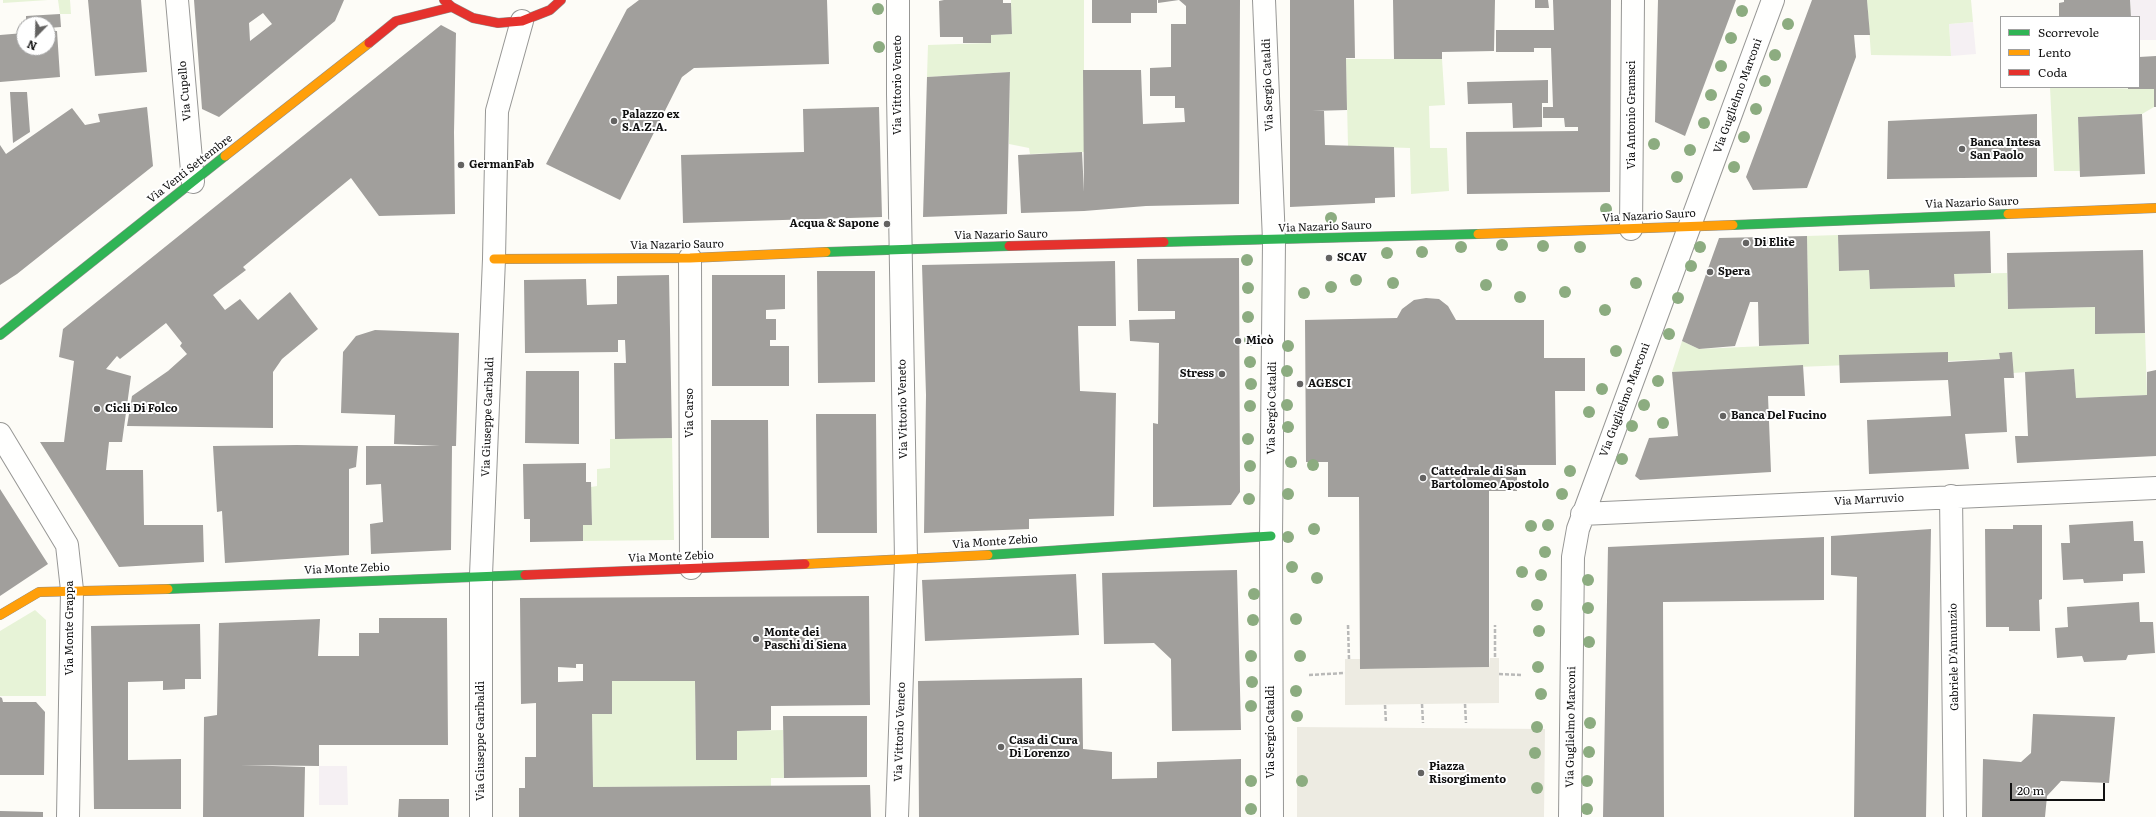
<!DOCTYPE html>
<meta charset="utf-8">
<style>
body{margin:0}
#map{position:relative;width:2156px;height:817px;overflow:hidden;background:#fdfcf7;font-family:Literata,serif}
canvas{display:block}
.legend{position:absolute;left:2000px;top:16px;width:140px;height:72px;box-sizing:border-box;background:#fff;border:1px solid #a0a0a0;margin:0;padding:5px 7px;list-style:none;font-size:12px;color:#111}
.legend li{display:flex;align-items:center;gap:8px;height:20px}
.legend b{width:20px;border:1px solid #a0a0a0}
.north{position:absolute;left:16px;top:16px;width:40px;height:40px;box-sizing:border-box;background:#fff;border:1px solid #a0a0a0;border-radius:50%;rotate:203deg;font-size:11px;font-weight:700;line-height:16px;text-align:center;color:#111}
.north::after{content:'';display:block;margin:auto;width:14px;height:18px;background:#646362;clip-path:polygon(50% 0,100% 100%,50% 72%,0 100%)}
.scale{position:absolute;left:2010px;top:783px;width:95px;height:18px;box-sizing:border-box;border:2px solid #111;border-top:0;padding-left:5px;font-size:12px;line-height:14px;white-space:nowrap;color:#111;-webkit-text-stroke:3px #fff;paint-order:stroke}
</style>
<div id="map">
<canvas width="2156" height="817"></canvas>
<ul class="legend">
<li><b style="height:5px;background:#30b455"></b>Scorrevole</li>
<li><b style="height:5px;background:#ff9f0a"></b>Lento</li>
<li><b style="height:5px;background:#e5322d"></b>Coda</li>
</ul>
<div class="north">N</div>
<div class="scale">20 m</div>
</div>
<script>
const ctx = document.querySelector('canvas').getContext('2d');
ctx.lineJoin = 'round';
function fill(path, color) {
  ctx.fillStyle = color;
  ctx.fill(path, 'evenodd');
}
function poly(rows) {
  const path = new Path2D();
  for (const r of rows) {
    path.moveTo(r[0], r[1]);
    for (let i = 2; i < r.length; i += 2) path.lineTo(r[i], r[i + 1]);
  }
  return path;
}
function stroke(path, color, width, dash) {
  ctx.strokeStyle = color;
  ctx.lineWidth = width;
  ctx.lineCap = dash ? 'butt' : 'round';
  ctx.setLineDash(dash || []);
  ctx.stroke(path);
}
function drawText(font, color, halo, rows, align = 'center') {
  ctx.font = font + ' Literata,serif';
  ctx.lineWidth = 4;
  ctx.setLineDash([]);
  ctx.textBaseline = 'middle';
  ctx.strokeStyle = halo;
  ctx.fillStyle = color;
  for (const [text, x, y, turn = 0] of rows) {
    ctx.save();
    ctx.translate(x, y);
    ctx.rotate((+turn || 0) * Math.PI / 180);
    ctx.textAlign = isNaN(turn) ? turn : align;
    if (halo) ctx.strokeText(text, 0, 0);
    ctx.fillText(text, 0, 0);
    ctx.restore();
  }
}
const industrial = poly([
 [2130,0,2156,0,2156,40,2139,40,2139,17,2131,17],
 [1973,22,1976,54,1951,56,1949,24],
 [319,766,347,766,348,805,319,805]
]);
const green = poly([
 [3,0,48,0,3,3],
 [58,0,70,0,71,14,60,14],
 [1011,0,1084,0,1084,152,1030,154,1029,148,1009,144,1010,72,927,77,928,45,990,43,991,35,1012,34],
 [1867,0,1971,0,1973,22,1949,24,1951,56,1871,55],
 [1346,59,1442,59,1445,105,1429,106,1430,148,1447,148,1449,191,1411,194,1410,148,1348,146],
 [2050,87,2154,89,2154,107,2142,114,2078,117,2080,171,2054,171],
 [1838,235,1839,271,1869,270,1870,289,1955,287,1954,274,2007,273,2008,309,2095,307,2095,334,2145,333,2147,395,2076,398,2074,369,2013,373,2012,352,1999,353,2000,359,1672,372,1682,341,1699,349,1809,344,1807,236],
 [672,438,674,540,583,541,583,525,592,525,591,487,597,486,597,469,610,468,610,439],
 [35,610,46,620,46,696,0,696,0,631],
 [612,681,695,681,696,760,737,760,737,731,783,730,784,778,771,778,771,786,593,787,592,714,612,714]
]);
const plaza = poly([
 [1490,658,1499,658,1499,703,1345,705,1345,659,1360,659,1360,669,1489,667],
 [1297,727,1545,729,1544,817,1297,817]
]);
const building = poly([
 [88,0,141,0,147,72,95,76],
 [194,0,344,0,335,21,219,117,202,109],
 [263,13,272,24,250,41,249,23],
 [639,0,827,0,829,64,694,68,682,77,620,200,546,164,627,9],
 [944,0,1003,0,1003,3,1011,3,1012,34,991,35,991,43,963,43,963,37,940,37,939,1],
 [1092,0,1157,0,1157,13,1131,13,1131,23,1092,23],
 [1158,0,1240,0,1239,204,1146,206,1084,211,1021,213,1018,155,1082,152,1084,192,1083,70,1141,70,1143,124,1185,122,1184,108,1175,108,1175,96,1150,96,1150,68,1171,67,1171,24,1186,24,1186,6,1179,0,1158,3],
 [1290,0,1354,0,1355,58,1346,58,1347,110,1312,111,1324,111,1325,145,1394,147,1395,197,1375,198,1375,203,1290,207],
 [1393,0,1495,0,1494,51,1442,52,1442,59,1394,59],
 [1535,0,1548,0,1549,8,1535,8],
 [1553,0,1611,0,1610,192,1467,194,1466,132,1578,131,1578,127,1565,127,1564,118,1543,118,1543,107,1553,107,1551,48,1534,48,1534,52,1496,52,1496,30,1554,30],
 [1658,0,1736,0,1685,136,1655,122],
 [1812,0,1867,0,1870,35,1854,35,1856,57,1807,188,1753,190,1746,177],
 [2064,0,2130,0,2131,17,2059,17,2059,3,2064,2],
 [60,14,61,27,48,28,48,24,26,24,26,16],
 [441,25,456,33,454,132,455,214,379,216,351,178,243,267,246,270,213,295,225,310,240,299,258,320,290,292,318,329,282,359,273,372,273,428,127,426,132,396,168,371,187,354,180,346,182,343,166,323,120,359,117,356,106,369,131,376,122,442,109,442,106,470,143,470,144,525,203,525,204,562,119,567,40,442,64,442,74,361,59,357,63,329],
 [48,31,57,31,60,77,0,82,0,35,24,33,24,48,48,48],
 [2156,56,2156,107,2154,107,2154,89,2128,89,2128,87,2139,87,2139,57],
 [1010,72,1007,214,923,217,927,77],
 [1548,80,1548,103,1542,103,1542,127,1513,128,1512,103,1468,104,1467,82],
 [10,92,27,92,30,132,13,143],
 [147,107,153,166,17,274,0,285,0,145,6,154,72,108,85,125,100,122,98,114],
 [879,107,882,217,683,223,681,155,804,152,803,109],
 [2037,114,2037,177,1887,179,1888,121],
 [2142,114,2145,174,2080,177,2078,117],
 [1990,231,1991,273,1954,274,1955,287,1870,289,1869,270,1839,271,1838,235],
 [1807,236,1809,344,1759,346,1758,302,1750,302,1735,346,1699,349,1682,341,1719,238],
 [2143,250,2145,333,2095,334,2095,307,2008,309,2007,253],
 [1239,258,1240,492,1231,505,1153,507,1153,423,1158,424,1159,343,1130,341,1129,320,1175,319,1175,311,1138,311,1137,259],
 [1115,261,1116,326,1078,326,1080,391,1116,393,1114,516,1029,519,1029,529,924,533,926,395,922,265],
 [817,271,875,271,875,382,818,383],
 [669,275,672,438,615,439,614,363,626,363,625,340,618,340,618,352,525,353,524,280,586,279,587,305,617,304,617,276],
 [712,275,785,275,785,309,766,310,766,319,776,319,776,340,770,340,770,346,789,346,789,386,712,386],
 [1426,298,1439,299,1448,306,1456,320,1544,320,1544,358,1585,358,1585,391,1555,391,1556,465,1517,465,1517,491,1489,491,1489,667,1360,669,1359,497,1328,497,1328,462,1306,462,1305,320,1397,318,1402,309,1414,300],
 [375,330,459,333,456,446,452,446,451,550,371,554,370,524,383,522,381,484,366,485,366,446,440,446,394,444,395,415,341,413,343,352,356,336],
 [1948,352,1948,362,2000,359,1999,353,2012,352,2014,378,2004,378,2007,432,1965,434,1969,469,1869,474,1867,420,1951,416,1948,380,1840,383,1839,355],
 [1803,365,1805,396,1768,396,1771,472,1640,480,1635,476,1649,438,1678,436,1672,372],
 [2074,369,2076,398,2147,395,2147,372,2156,370,2156,456,2017,463,2015,436,2028,436,2025,372],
 [526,371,579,371,579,444,525,443],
 [816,414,876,414,877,533,817,533],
 [711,420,768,420,769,538,711,538],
 [297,445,358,446,356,467,349,469,349,555,225,563,222,511,217,512,213,446],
 [586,463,586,482,591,482,592,525,583,525,583,541,530,542,530,519,524,519,523,464],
 [0,489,48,564,0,596],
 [2133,521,2134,541,2143,541,2145,573,2123,574,2123,581,2084,583,2083,579,2063,580,2061,543,2070,543,2069,525],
 [2013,525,2042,525,2042,599,2039,600,2040,631,2009,631,2009,627,1986,627,1985,529,2013,529],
 [1931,529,1926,817,1854,817,1857,577,1831,575,1831,536],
 [1824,537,1824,600,1663,602,1664,817,1603,817,1608,547],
 [1237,570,1241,730,1172,731,1171,659,1154,643,1104,644,1102,573],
 [1076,574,1079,635,925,641,922,580],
 [869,596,870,705,771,706,771,730,737,731,737,760,696,760,695,681,612,681,612,714,592,714,593,787,870,785,871,817,519,817,519,788,525,788,525,757,536,757,536,703,521,704,520,598],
 [576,664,583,664,583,681,558,682,558,667,576,668],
 [2139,602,2140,622,2153,622,2155,653,2128,655,2126,660,2084,662,2082,656,2057,658,2055,628,2068,627,2067,607],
 [379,618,447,618,448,745,319,745,319,766,240,765,305,767,304,817,203,817,204,717,217,715,219,623,320,619,318,656,359,656,359,633,379,633],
 [200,624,201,679,185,679,185,689,163,690,163,681,128,682,128,760,181,759,181,809,94,809,91,626],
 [1082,678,1083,749,1112,752,1112,779,1157,778,1157,762,1241,759,1241,817,919,817,918,681],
 [0,697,2,698,3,702,36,702,45,712,44,775,0,775],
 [2033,714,2115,717,2109,783,2061,781,2047,796,2045,817,1982,817,1983,759,2021,762,2031,753],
 [783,716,867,716,867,777,784,778],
 [399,799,449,799,449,817,398,817],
 [0,811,43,812,43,817,0,817]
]);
const path = poly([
 [1348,625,1349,659],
 [1495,657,1495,625],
 [1499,674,1521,675],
 [1309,675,1345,673],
 [1422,704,1423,723],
 [1465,704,1466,723],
 [1385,705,1386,723]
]);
const street = poly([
 [177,0,193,182],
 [1264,0,1274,241,1271,536,1272,817],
 [1631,229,1633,0],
 [690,258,691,568],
 [0,434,67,545,72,590,68,817],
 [1951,496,1955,817],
 [1582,514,2156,488],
 [481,817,481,575,494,259,497,111,522,21],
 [897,817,906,560,898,94,898,0],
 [1570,817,1573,557,1578,529,1773,0]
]);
const fast = poly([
 [1733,225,2008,214],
 [1164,242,1478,234],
 [826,252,1009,246],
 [0,335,225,156],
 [988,555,1271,536],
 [168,589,525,575]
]);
const slow = poly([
 [225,156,369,43],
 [2008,214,2156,208],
 [1478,234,1733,225],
 [494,259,690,258,826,252],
 [805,564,988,555],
 [0,615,39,592,168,589]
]);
const jam = poly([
 [444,0,452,7,473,18,498,23,522,21,550,10,561,0],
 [369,43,396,21,452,7],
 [1009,246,1164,242],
 [525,575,805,564]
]);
const trees = [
 [878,9],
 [1742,11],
 [1788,24],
 [1731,38],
 [879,47],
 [1775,55],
 [1721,66],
 [1765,81],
 [1711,95],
 [1756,109],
 [1704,123],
 [1744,137],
 [1654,144],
 [1690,150],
 [1734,167],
 [1677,177],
 [1606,209],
 [1331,218],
 [1502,245],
 [1543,246],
 [1461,247],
 [1580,247],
 [1700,247],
 [1422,252],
 [1387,253],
 [1247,260],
 [1691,266],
 [1356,280],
 [1393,283],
 [1636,283],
 [1486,285],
 [1331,287],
 [1248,288],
 [1565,292],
 [1304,293],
 [1520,297],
 [1678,298],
 [1605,310],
 [1248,317],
 [1669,334],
 [1250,340],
 [1288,346],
 [1616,351],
 [1250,362],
 [1287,371],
 [1658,381],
 [1251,384],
 [1602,389],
 [1287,405],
 [1644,405],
 [1250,406],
 [1589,412],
 [1663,423],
 [1632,426],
 [1288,427],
 [1248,439],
 [1622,459],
 [1291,462],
 [1313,465],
 [1250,466],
 [1570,471],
 [1288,494],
 [1562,494],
 [1249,499],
 [1548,525],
 [1531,526],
 [1314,529],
 [1288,537],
 [1545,552],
 [1292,567],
 [1522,572],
 [1541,575],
 [1317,578],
 [1588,580],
 [1254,594],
 [1537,605],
 [1588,608],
 [1296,619],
 [1253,620],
 [1539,631],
 [1589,642],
 [1251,656],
 [1300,656],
 [1538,667],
 [1252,682],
 [1296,691],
 [1541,694],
 [1251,706],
 [1297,716],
 [1590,723],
 [1537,727],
 [1589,752],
 [1535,753],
 [1251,781],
 [1302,781],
 [1587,781],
 [1537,788],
 [1251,809],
 [1587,809]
];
const markers = [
 [614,121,4,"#646362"],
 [1962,149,4,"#646362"],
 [461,165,4,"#646362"],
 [887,224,4,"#646362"],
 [1746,243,4,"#646362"],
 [1329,258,4,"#646362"],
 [1710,272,4,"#646362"],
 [1238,341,4,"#646362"],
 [1222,374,4,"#646362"],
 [1300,384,4,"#646362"],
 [97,409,4,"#646362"],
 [1723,416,4,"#646362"],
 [1423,478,4,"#646362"],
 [756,639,4,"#646362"],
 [1001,747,4,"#646362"],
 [1421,773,4,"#646362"]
];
const streetNames = [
 ["Via Vittorio Veneto",898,85,-90],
 ["Via Sergio Cataldi",1268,85,-92],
 ["Via Cupello",185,91,-95],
 ["Via Guglielmo Marconi",1738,96,-70],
 ["Via Antonio Gramsci",1632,115,-90],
 ["Via Venti Settembre",190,169,-38],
 ["Via Nazario Sauro",1972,203,-2],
 ["Via Nazario Sauro",1649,216,-3],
 ["Via Nazario Sauro",1325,227,-2],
 ["Via Nazario Sauro",1001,235,-1],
 ["Via Nazario Sauro",677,245,-1],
 ["Via Guglielmo Marconi",1625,400,-69],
 ["Via Sergio Cataldi",1272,408,-89],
 ["Via Vittorio Veneto",903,409,-91],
 ["Via Carso",690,413,-90],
 ["Via Giuseppe Garibaldi",488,417,-88],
 ["Via Marruvio",1869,500,-3],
 ["Via Monte Zebio",995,542,-4],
 ["Via Monte Zebio",671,557,-2],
 ["Via Monte Zebio",347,569,-2],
 ["Via Monte Grappa",70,628,-90],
 ["Gabriele D'Annunzio",1954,657,-91],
 ["Via Guglielmo Marconi",1571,727,-89],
 ["Via Vittorio Veneto",900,732,-88],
 ["Via Sergio Cataldi",1271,732,-90],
 ["Via Giuseppe Garibaldi",481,741,-90]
];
const poiNames = [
 ["Palazzo ex",622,115],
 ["S.A.Z.A.",622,128],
 ["Banca Intesa",1970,143],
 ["San Paolo",1970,156],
 ["GermanFab",469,165],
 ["Acqua & Sapone",879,224,"right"],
 ["Di Elite",1754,243],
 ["SCAV",1337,258],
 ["Spera",1718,272],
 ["Micò",1246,341],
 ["Stress",1214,374,"right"],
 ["AGESCI",1308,384],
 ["Cicli Di Folco",105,409],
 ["Banca Del Fucino",1731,416],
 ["Cattedrale di San",1431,472],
 ["Bartolomeo Apostolo",1431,485],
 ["Monte dei",764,633],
 ["Paschi di Siena",764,646],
 ["Casa di Cura",1009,741],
 ["Di Lorenzo",1009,754],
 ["Piazza",1429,767],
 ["Risorgimento",1429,780]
];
fill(industrial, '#f5f0f3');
fill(green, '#e7f3d7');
fill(plaza, '#edebe2');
fill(building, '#a19f9c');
stroke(street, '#979795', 24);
stroke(fast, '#8e8d8b', 10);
stroke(slow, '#8e8d8b', 10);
stroke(jam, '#8e8d8b', 10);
stroke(path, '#b9b9b8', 2.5, [4, 2]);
stroke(street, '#fffffe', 22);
stroke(fast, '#30b455', 9);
stroke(slow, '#ff9f0a', 9);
stroke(jam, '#e5322d', 9);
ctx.fillStyle = '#8cac80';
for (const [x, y] of trees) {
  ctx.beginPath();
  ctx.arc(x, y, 6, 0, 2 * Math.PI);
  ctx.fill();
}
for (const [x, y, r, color] of markers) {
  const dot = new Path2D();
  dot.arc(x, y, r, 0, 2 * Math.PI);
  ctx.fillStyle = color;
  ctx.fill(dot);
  stroke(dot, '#fff', 1.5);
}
drawText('11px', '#111', '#fff', streetNames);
drawText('bold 11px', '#111', '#fff', poiNames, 'left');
</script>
